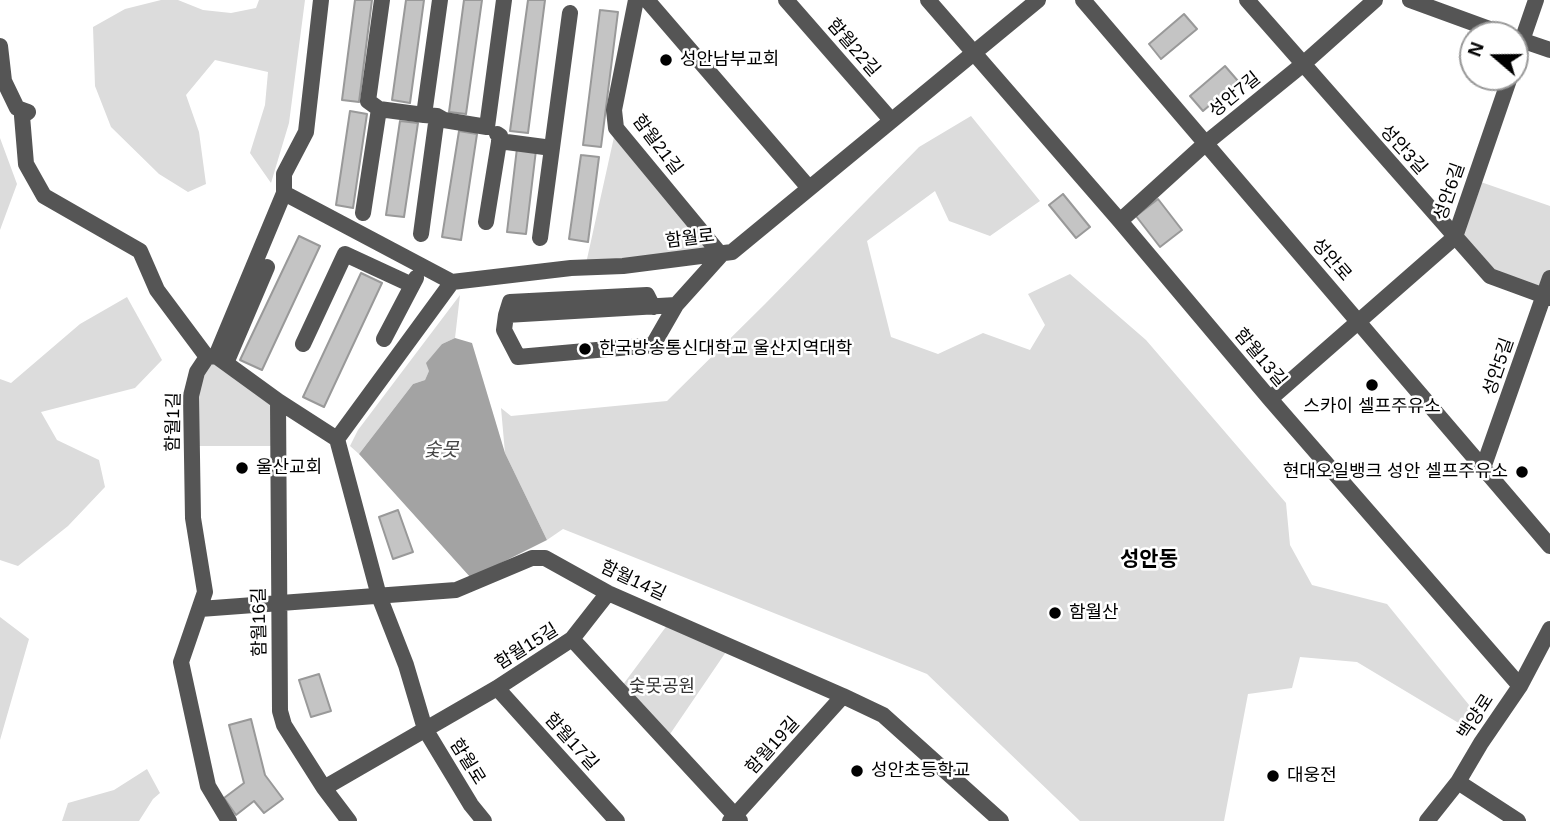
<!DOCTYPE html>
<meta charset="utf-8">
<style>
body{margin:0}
#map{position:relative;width:1550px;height:821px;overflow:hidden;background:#fff;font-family:Arial,sans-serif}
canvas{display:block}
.north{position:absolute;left:1459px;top:21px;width:70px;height:70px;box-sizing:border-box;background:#fff;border:2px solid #999;border-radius:50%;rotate:290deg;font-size:19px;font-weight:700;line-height:28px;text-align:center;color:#000}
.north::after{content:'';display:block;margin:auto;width:24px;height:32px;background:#000;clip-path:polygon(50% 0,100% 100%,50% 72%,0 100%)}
</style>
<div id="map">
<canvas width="1550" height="821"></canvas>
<div class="north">N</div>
</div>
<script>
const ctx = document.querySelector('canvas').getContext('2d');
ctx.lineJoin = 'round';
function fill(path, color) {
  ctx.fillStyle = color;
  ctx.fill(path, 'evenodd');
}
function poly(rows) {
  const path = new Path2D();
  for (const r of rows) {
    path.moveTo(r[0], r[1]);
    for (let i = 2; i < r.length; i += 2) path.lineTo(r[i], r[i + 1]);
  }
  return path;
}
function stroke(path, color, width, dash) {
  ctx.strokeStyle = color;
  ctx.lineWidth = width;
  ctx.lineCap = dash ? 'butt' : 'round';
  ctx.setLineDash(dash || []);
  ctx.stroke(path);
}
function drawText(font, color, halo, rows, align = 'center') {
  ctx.font = font + ' Arial,"Noto Sans KR",sans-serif';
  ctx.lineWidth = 5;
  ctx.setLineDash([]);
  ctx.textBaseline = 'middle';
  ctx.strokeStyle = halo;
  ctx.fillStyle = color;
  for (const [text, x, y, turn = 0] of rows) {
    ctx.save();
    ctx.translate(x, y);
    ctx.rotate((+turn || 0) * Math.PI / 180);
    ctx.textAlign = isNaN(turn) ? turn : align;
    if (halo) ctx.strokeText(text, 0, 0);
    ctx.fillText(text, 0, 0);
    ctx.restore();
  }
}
const green = poly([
 [161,0,178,0,203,10,231,13,256,8,259,0,305,0,289,123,271,183,250,153,265,105,268,72,215,60,186,95,199,132,206,184,188,192,159,174,111,127,95,86,93,27,125,9],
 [971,116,1040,201,990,236,949,221,935,191,867,241,891,337,938,354,983,333,1030,350,1045,325,1028,294,1070,274,1146,340,1286,503,1290,545,1312,585,1387,604,1478,716,1467,728,1357,662,1300,657,1292,688,1248,694,1224,821,1080,821,927,674,563,529,547,540,505,453,501,408,511,416,667,401,765,304,919,147],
 [616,128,721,255,585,268],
 [0,138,17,184,0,230],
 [1475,180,1550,206,1550,278,1544,296,1490,276,1455,237],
 [460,295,455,338,442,344,425,380,413,384,359,454,350,446,358,430],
 [127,297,162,360,135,388,41,412,57,440,99,460,105,487,68,526,18,566,0,560,0,379,11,383,80,324],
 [207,357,278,401,278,446,192,446,197,372],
 [0,617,29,639,0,740],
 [671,620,730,646,666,740,619,690],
 [147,769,160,793,153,799,139,821,62,821,68,803,114,790]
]);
const water = poly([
 [455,338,472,343,505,453,547,540,471,578,359,454,413,384,425,380,429,371,426,363,442,344]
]);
const building = poly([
 [355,0,372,0,359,102,342,100,355,0],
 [406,0,424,0,410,103,392,100,406,0],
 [464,0,482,0,466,114,449,112,464,0],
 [528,0,545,0,528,133,510,131,528,0],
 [600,10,618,12,601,147,583,145,600,10],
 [1184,14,1197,29,1161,59,1149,44,1184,14],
 [1225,66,1238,81,1203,111,1190,96,1225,66],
 [350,111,367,114,353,208,336,205,350,111],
 [400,121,418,123,404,217,386,215,400,121],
 [459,131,477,134,461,240,442,237,459,131],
 [517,148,536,150,526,234,507,232,517,148],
 [581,155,599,157,588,242,569,239,581,155],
 [1063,194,1090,227,1076,238,1049,205,1063,194],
 [1158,199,1182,230,1160,247,1136,216,1158,199],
 [299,236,320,246,262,370,240,360,299,236],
 [361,273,382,283,324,407,303,397,361,273],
 [398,510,413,552,393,559,379,517,398,510],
 [319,674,331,711,311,717,299,680,319,674],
 [251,719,265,775,283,799,264,813,254,801,236,815,224,798,244,783,229,725,251,719]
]);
const minor = poly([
 [382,0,368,101,379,109,424,115,440,0],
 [636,0,614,110,616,128,721,255,676,305,653,345,518,357,504,330,506,315,676,305],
 [647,0,809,188],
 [786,0,891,120],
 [928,0,1120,221,1270,399,1520,686],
 [1083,0,1550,546],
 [1247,0,1490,276,1550,298],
 [1410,0,1506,35],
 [1515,38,1550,50],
 [0,46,4,81,17,108,28,112,22,116,26,164,44,196,140,251,157,290,207,357],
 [1515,61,1536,0],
 [424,115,437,116,444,120,487,127,504,0],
 [499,141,552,148,570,13],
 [284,193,452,282],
 [363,213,379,109],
 [1120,221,1206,143,1302,65,1375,0],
 [486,222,500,136,497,134],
 [421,234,437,116],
 [540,238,552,148],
 [506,315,510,302,647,295,653,307],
 [384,339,416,278],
 [303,344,345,254,412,285],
 [216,356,278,401,337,439,379,596,406,665,425,729,471,805,484,821],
 [216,356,207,357,197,372,191,396,193,518,205,592,181,662,208,786,229,821],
 [216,356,284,193,284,174,306,132,321,0],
 [226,363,267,267],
 [1270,399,1455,237,1510,77],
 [278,401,280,711,284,725,324,788,349,821],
 [337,439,452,282,571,268,623,266,732,252,1038,0],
 [1483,468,1550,278],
 [200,609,456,590,532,558,545,558,608,593,843,696,883,715,1001,821],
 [572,639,740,821],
 [497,688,617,821],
 [1458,782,1518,821],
 [324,788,497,688,572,639,608,593],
 [730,821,843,696],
 [1427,821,1458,782,1481,743,1520,686,1550,629]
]);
const markers = [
 [666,60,7,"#000"],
 [585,349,7,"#000"],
 [1372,385,7,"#000"],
 [242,468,7,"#000"],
 [1522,472,7,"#000"],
 [1055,613,7,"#000"],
 [857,771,7,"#000"],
 [1273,776,7,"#000"]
];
const streetNames = [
 ["함월22길",853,48,49],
 ["성안7길",1235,95,-39],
 ["함월21길",657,145,53],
 ["성안3길",1403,150,48],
 ["성안6길",1450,192,-71],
 ["함월로",690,239,-7],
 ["성안로",1331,260,49],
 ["함월13길",1260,358,50],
 ["성안5길",1499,367,-71],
 ["함월1길",174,422,-89],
 ["함월14길",633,581,25],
 ["함월16길",260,622,-91],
 ["함월15길",527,647,-32],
 ["백양로",1476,717,-57],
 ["함월17길",571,742,48],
 ["함월19길",773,746,-48],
 ["함월로",467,762,58]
];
const poiNames = [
 ["성안남부교회",680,60],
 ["한국방송통신대학교 울산지역대학",599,349],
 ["스카이 셀프주유소",1372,407,"center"],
 ["울산교회",256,468],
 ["현대오일뱅크 성안 셀프주유소",1508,472,"right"],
 ["함월산",1069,613],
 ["성안초등학교",871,771],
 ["대웅전",1287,776]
];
const parkNames = [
 ["숯못공원",662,687]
];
const waterNames = [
 ["숯못",441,451]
];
const quarterNames = [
 ["성안동",1149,560]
];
fill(green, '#dcdcdc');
fill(water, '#a3a3a3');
fill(building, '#c4c4c4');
stroke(building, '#999', 2);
stroke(minor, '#555', 16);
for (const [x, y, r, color] of markers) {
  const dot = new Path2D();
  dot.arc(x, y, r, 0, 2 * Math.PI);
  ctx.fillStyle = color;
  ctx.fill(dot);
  stroke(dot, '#fff', 2.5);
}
drawText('18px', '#000', '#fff', streetNames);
drawText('18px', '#000', '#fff', poiNames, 'left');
drawText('18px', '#333', '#fff', parkNames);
drawText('italic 19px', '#444', '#fff', waterNames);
drawText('bold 21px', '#000', '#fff', quarterNames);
</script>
